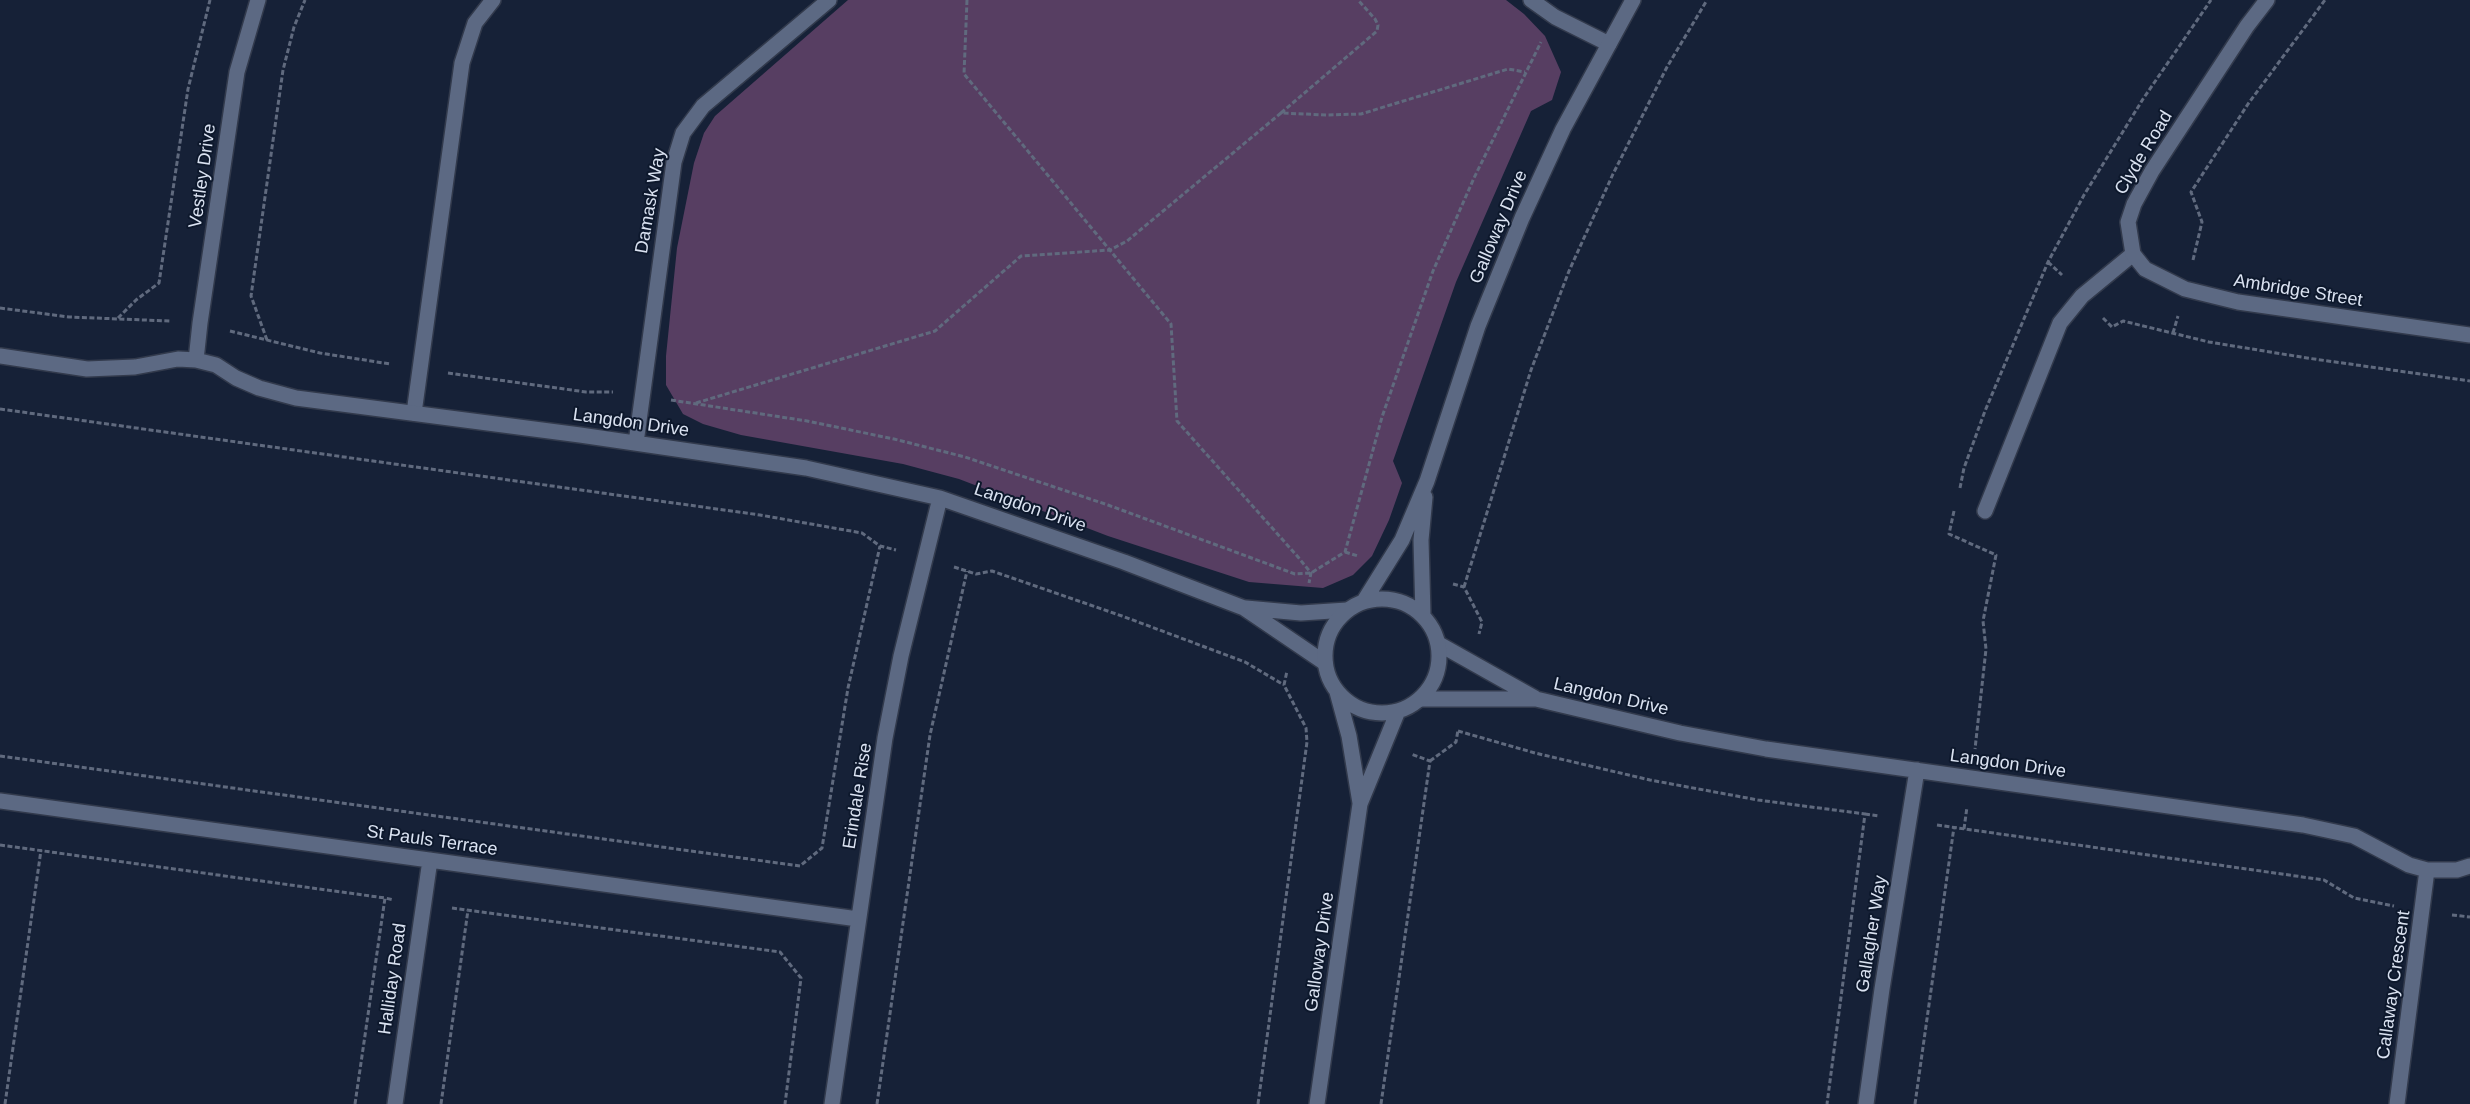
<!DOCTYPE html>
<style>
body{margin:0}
canvas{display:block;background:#162137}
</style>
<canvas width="2470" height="1104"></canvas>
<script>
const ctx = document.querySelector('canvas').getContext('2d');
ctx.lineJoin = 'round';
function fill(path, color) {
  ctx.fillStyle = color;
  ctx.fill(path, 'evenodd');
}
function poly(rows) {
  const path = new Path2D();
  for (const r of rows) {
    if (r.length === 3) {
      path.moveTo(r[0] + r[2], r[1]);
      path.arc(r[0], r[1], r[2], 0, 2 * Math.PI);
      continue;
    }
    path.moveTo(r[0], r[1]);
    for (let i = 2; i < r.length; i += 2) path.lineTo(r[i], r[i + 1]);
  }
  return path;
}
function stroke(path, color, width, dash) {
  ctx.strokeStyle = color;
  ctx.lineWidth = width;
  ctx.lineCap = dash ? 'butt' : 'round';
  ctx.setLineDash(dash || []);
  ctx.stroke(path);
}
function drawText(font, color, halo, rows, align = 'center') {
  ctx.font = font + ' Helvetica,sans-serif';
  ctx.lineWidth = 4;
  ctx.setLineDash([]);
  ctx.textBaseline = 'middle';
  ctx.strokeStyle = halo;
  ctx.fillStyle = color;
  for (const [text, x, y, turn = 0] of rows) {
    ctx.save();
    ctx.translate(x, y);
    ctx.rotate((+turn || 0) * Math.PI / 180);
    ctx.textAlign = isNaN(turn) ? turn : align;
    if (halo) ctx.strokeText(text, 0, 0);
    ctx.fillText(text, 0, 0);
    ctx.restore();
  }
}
const green = poly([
 [848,0,1506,0,1524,14,1545,36,1561,72,1552,100,1531,111,1456,282,1393,461,1402,483,1389,520,1372,556,1353,575,1323,588,1249,582,1108,536,959,479,903,464,741,435,703,424,683,414,666,385,666,356,677,248,694,163,704,133,715,116]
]);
const path = poly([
 [967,0,964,74,1171,324,1177,421,1298,557,1311,573,1309,583],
 [1281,113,1377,31,1378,25,1375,19,1358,0],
 [2193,260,2202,222,2191,192,2248,104,2325,0],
 [2048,262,2062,275],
 [0,308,69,317,170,321],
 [118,318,136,300,159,283,188,89,210,0],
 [2103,318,2112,327,2123,321,2209,342,2307,358,2470,381],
 [230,331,320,353,390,364],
 [2173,333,2178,316],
 [267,340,251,296,283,70,294,27,305,0],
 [448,373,586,392,613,392],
 [671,400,807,421,894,439,965,457,1108,505,1295,574,1311,573,1345,552,1382,417,1433,271,1474,178,1541,42],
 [696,403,935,331,1021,256,1110,250,1127,241,1281,113,1327,115,1361,114,1508,69,1525,72],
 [0,409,760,515,862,533,880,546,896,550],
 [1960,488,1964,468,1985,411,2048,262,2084,195,2143,99,2211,0],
 [1954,511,1949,534,1996,555,1983,621,1986,649,1975,749],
 [1345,552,1358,556],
 [954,567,976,574,992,571,1122,616,1245,662,1284,685],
 [1453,584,1464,587,1482,622,1479,634],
 [1464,587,1531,370,1569,271,1613,174,1667,67,1707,0],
 [1458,731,1535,753,1650,780,1758,800,1865,814,1827,1104],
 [0,756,800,866,822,848,848,688,880,546],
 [1430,761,1456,742,1458,730],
 [1865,814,1879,816],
 [1937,825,2324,880,2354,898,2394,906],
 [1964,829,1967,807],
 [0,845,385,898],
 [452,908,780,952,801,978,785,1104],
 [2452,915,2470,917],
 [5,1104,41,850],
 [355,1104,385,898,394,900],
 [441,1104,468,910],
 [877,1104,930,735,967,571],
 [1258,1104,1307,742,1306,728,1284,685,1287,671],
 [1381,1104,1430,761,1411,754],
 [1915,1104,1954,827]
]);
const lane = poly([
 [414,413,462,63,475,23,493,0],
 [1985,511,2060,323,2082,296,2133,254]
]);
const street = poly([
 [1531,0,1555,17,1609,44],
 [2267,0,2247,26,2152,171,2134,204,2128,222,2133,254,2145,269,2185,289,2238,302,2470,335],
 [0,356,87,369,135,367,178,359,196,360,216,365,236,378,259,388,296,398,580,435,806,468,940,498,1124,562,1244,608,1325,663],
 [196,360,200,323,237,72,258,0],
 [636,443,674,162,683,133,703,106,829,0],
 [1246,608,1301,613,1347,610],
 [1439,644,1535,698],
 [1421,699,1536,699,1680,733,1766,749,2303,825,2354,836,2409,865,2427,870,2457,870,2470,866],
 [0,801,858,919],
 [395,1104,430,860],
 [832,1104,885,738,901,656,940,498],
 [1866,1104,1882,989,1917,770],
 [2397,1104,2427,870]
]);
const secondary = poly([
 [1382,656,57],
 [1364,601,1402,540,1427,481,1478,326,1522,218,1563,129,1633,0],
 [1423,615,1421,540,1425,497],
 [1337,692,1349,736,1360,803],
 [1317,1104,1360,804,1398,711]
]);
const streetNames = [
 ["Clyde Road",2144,153,-59],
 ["Vestley Drive",203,176,-82],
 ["Damask Way",651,201,-80],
 ["Galloway Drive",1499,227,-67],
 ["Ambridge Street",2298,291,9],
 ["Langdon Drive",631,423,8],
 ["Langdon Drive",1030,508,19],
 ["Langdon Drive",1611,697,13],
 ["Langdon Drive",2008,764,8],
 ["Erindale Rise",858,796,-81],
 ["St Pauls Terrace",432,841,8],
 ["Gallagher Way",1872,934,-81],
 ["Galloway Drive",1320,952,-82],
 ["Halliday Road",393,979,-82],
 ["Callaway Crescent",2394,985,-82]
];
fill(green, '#573e62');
stroke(lane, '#323a4c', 18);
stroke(street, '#323a4c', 18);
stroke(secondary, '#323a4c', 18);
stroke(path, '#606a7e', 3, [5, 2.5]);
stroke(lane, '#5c6983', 15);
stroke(street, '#5c6983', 15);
stroke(secondary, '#5c6983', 15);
drawText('18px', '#dae2f1', '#0d182c', streetNames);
</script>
